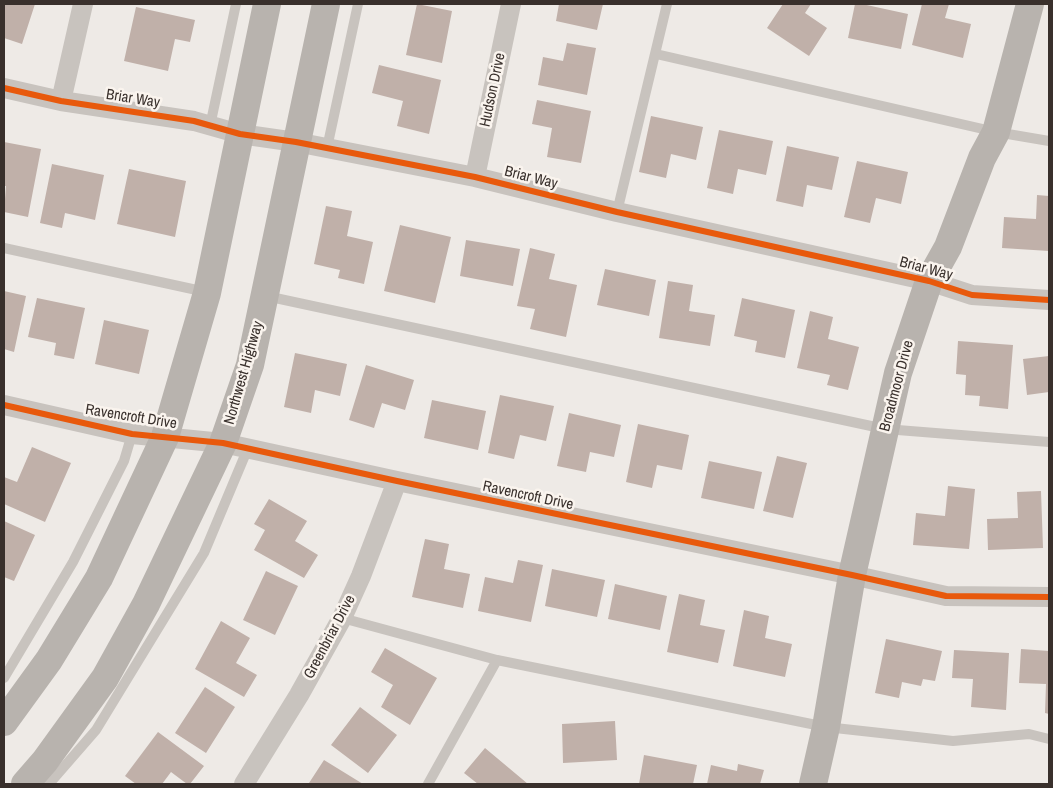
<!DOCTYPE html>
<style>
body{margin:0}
#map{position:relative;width:1053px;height:788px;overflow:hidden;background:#eeeae6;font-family:"Archivo Narrow",sans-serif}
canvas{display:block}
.frame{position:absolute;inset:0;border:5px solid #39302c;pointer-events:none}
</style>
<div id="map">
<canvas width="1053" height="788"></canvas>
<div class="frame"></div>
</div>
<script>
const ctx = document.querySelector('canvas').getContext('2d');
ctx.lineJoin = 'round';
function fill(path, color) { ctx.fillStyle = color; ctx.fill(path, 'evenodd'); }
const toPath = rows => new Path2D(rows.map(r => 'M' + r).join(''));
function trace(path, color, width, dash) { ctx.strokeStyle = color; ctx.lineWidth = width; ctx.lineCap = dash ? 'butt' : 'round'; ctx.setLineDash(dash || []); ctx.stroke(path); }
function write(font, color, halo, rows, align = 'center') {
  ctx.font = font + ' "Archivo Narrow",sans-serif'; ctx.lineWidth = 5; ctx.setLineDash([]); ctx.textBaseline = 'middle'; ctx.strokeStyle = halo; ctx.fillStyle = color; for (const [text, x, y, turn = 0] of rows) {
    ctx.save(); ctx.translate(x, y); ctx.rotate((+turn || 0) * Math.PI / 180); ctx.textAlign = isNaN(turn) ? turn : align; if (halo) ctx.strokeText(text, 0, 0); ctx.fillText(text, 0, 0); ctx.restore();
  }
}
fill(toPath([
 [4,4,35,4,22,44,4,38],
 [417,4,452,11,442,63,406,55],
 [559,4,603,4,597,30,556,21],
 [783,4,811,4,805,13,827,28,809,56,767,28],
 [855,4,862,4,908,14,901,49,848,38],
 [922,4,949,4,945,18,971,24,963,58,912,45],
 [136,7,195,20,190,42,175,39,168,71,124,61],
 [567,43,596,48,587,95,538,85,543,57,563,61],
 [379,65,441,80,429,134,397,126,403,101,372,93],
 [537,100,591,111,581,163,547,157,552,128,532,124],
 [651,116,703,127,696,160,671,154,666,178,639,172],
 [719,130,773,141,766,175,738,169,733,194,707,188],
 [4,142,41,149,28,217,4,212,6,186,4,186],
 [787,146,839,157,832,190,807,185,803,207,776,201],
 [857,161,908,172,901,204,876,198,870,223,844,217],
 [52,164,104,175,95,220,65,213,62,228,40,223],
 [129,169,186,181,175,237,117,224],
 [1037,195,1049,196,1049,251,1002,248,1004,217,1036,219],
 [326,206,352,211,347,236,373,242,364,284,338,278,340,270,314,264],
 [400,225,451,237,435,303,384,291],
 [466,240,520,249,513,286,460,276],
 [530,248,555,254,549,279,577,285,566,337,530,329,535,309,517,306],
 [605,269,656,280,649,316,597,305],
 [668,281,693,285,689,311,715,315,710,346,659,338],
 [4,291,26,296,14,352,4,349],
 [37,298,85,308,74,359,54,355,56,343,28,337],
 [742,298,795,310,785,358,755,352,757,341,734,336],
 [810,311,833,317,828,339,859,347,848,390,827,385,830,375,797,368],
 [104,320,149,330,139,374,95,364],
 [958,341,1013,345,1008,409,979,406,980,396,965,395,966,375,956,374],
 [295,353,347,364,340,396,315,390,311,413,284,407],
 [1049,356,1049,392,1027,395,1023,359],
 [366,365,414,380,405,410,382,403,374,428,349,420],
 [500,395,554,406,546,441,520,435,514,459,488,453],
 [432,400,486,411,478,450,424,438],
 [569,413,621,425,614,457,590,452,586,472,557,466],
 [638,424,689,435,682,470,657,465,652,488,626,482],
 [32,447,71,463,45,522,4,504,4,477,17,482],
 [777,456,807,463,793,518,763,511],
 [709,461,762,472,754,509,701,498],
 [948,486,975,489,969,549,913,545,916,513,945,516],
 [1041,491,1043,548,988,550,987,519,1018,518,1017,492],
 [269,499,307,521,295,541,318,555,304,578,254,550,265,530,254,524],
 [4,521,35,535,14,581,4,577],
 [425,539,449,544,444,569,470,574,463,608,412,597],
 [518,560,543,565,531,622,478,611,485,577,513,583],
 [552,569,605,580,597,617,545,606],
 [266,571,298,586,275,635,243,620],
 [615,584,667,596,660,630,608,619],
 [679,594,705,600,700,625,725,630,718,663,667,652],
 [744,610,769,616,765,638,792,644,785,677,733,666],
 [221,621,250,638,236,663,257,675,244,697,195,669],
 [886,639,942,651,935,681,923,679,921,686,902,682,899,698,875,693],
 [385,648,437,678,410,725,381,707,393,685,371,672],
 [1021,649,1049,651,1049,714,1045,713,1046,684,1019,683],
 [954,650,1009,653,1006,710,971,707,973,679,952,678],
 [205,687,235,707,206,753,175,733],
 [360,707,397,735,368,773,331,745],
 [615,721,617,760,563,763,562,724],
 [158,732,204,766,190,784,187,784,171,772,162,784,136,784,125,776],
 [485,748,528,784,478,784,464,773],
 [644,755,697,765,693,784,639,784],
 [324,760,363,784,309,783],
 [738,764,764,770,760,784,707,784,711,765,737,771]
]), '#c0b0a9');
trace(toPath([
 [656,54,996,132,1049,141],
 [210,126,236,4],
 [327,148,358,4],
 [617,212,667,4],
 [4,248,206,292],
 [266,296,885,429,1049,442],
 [342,618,497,660,826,727,953,741,1029,734,1049,739],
 [4,678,73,562,124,461,132,434],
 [49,784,96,730,204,553,248,448],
 [428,784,497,660]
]), '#c8c3be', 10);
trace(toPath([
 [4,88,61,101,194,121,240,134,296,142,475,177,617,212,929,281,972,295,1049,300],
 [61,101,83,4],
 [475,177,511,4],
 [4,405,132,434,223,443,397,481,852,575,946,596,1049,597],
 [244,784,299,695,342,618,361,576,397,481]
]), '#c8c3be', 20);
trace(toPath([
 [4,722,49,660,99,578,165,437,207,293,267,4],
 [25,784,45,761,105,678,146,604,223,443,250,365,326,4],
 [813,784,826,727,852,575,898,373,929,281,948,247,982,158,996,132,1030,4]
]), '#b8b3ae', 28);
trace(toPath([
 [4,88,61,101,194,121,240,134,296,142,475,177,617,212,929,281,972,295,1049,300],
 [4,405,132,434,223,443,397,481,852,575,946,596,1049,597]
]), '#e8590c', 6);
write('15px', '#39302c', '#faf4ee', [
 ["Hudson Drive",493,90,-78],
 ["Briar Way",133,99,9],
 ["Briar Way",531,178,14],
 ["Briar Way",926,269,15],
 ["Northwest Highway",244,373,-74],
 ["Broadmoor Drive",897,386,-75],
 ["Ravencroft Drive",131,417,9],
 ["Ravencroft Drive",528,496,12],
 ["Greenbriar Drive",330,637,-62]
]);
</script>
